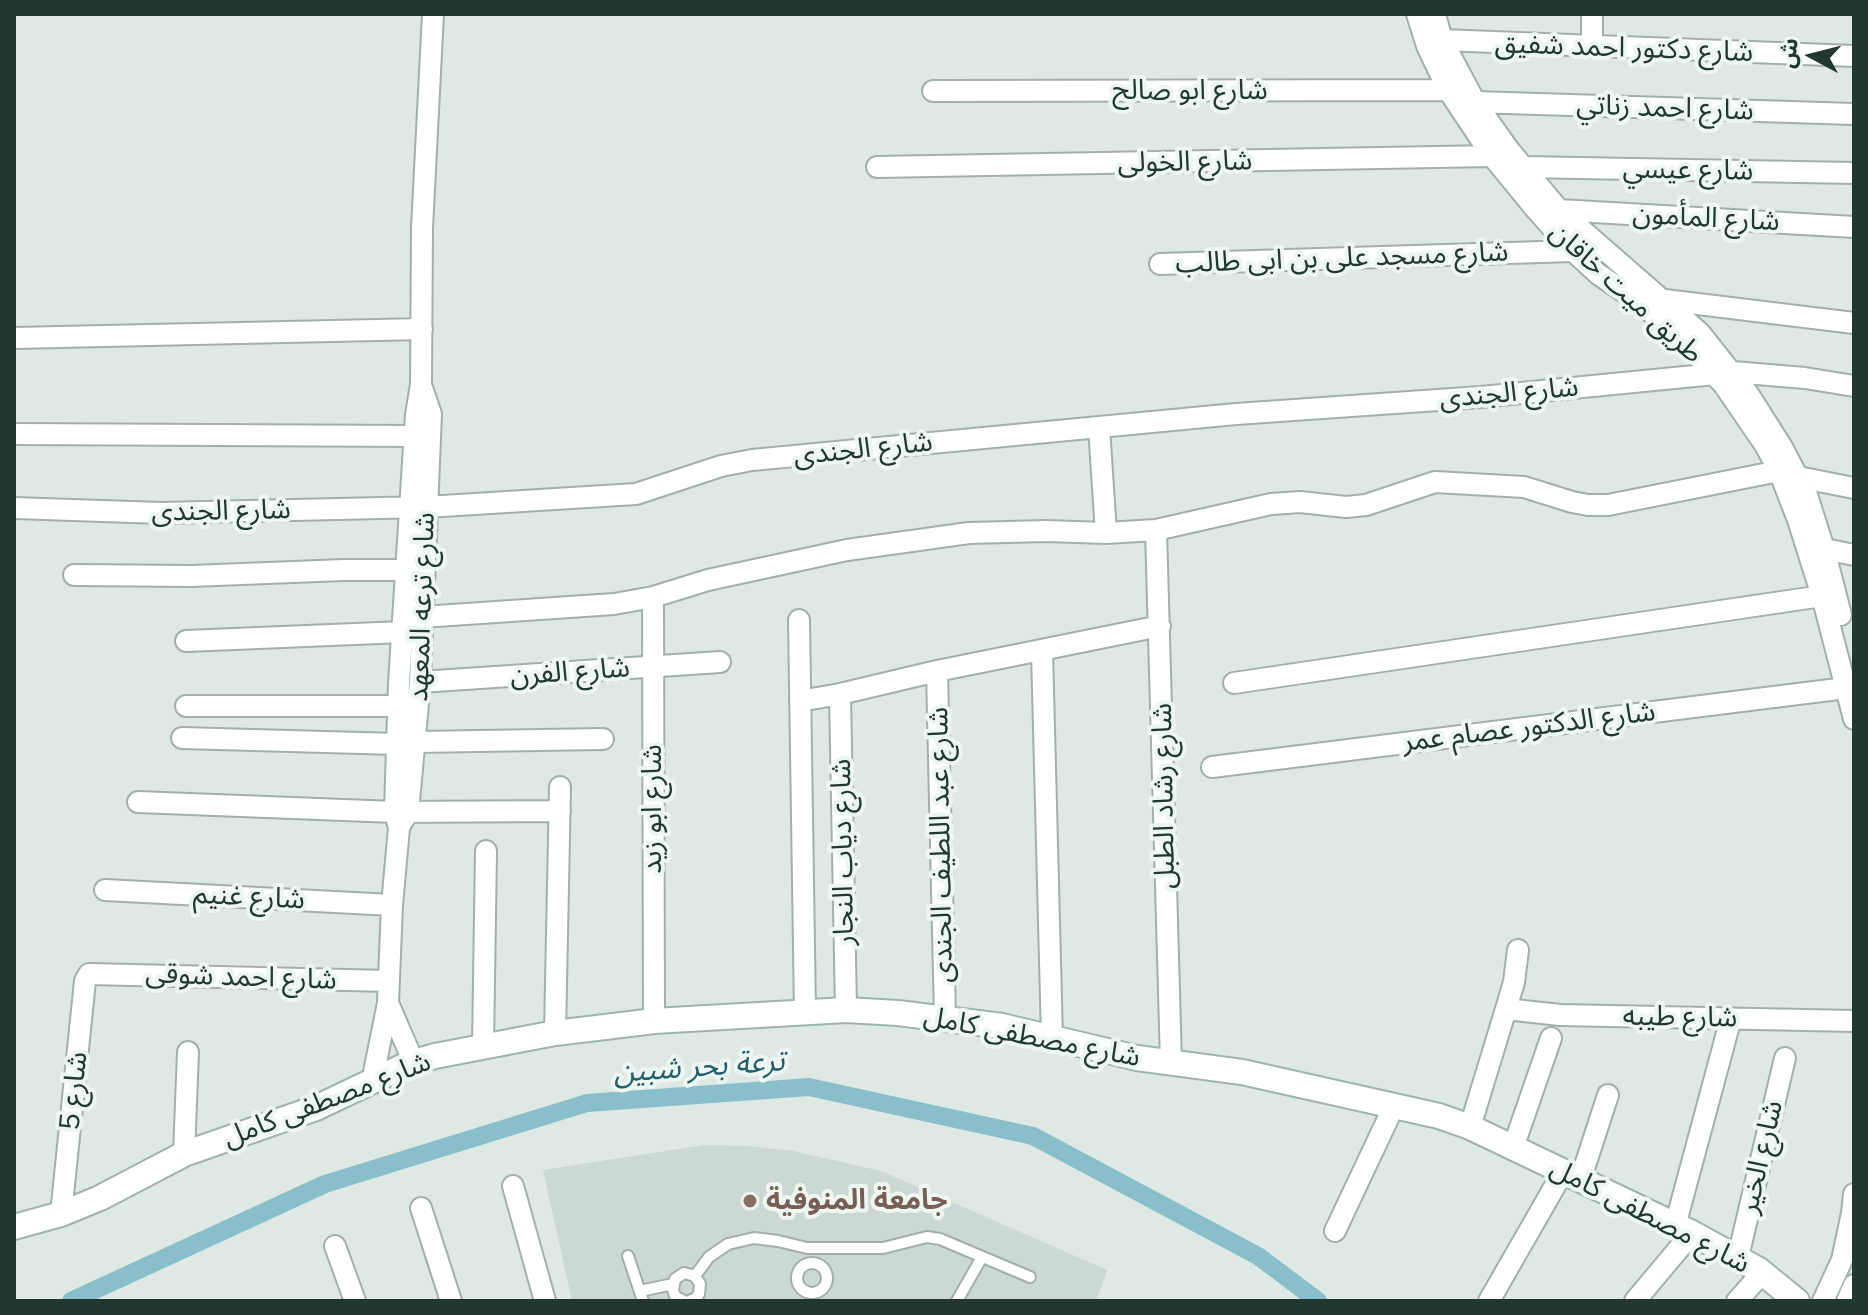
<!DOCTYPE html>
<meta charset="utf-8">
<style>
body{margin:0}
#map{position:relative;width:1868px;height:1315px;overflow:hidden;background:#dee9e4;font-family:Mulish,"Noto Sans Arabic",sans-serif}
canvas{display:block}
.frame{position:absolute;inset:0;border:16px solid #213732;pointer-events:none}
.north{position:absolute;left:1772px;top:16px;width:80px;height:80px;-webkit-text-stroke:6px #eef6f2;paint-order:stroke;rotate:277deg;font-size:22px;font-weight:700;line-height:32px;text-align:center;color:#213732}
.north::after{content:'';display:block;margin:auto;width:28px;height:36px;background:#213732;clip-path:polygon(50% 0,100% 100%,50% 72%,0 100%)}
</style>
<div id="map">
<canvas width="1868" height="1315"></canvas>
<div class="frame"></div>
<div class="north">ش</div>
</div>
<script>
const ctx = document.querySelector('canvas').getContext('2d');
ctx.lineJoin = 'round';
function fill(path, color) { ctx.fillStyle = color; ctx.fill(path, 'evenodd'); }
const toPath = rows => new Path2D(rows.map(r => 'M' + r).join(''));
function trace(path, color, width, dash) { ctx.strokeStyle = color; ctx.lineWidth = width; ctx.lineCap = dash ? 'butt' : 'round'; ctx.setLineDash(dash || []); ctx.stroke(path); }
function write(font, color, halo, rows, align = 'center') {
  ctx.font = font + ' Mulish,"Noto Sans Arabic",sans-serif'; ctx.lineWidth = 8; ctx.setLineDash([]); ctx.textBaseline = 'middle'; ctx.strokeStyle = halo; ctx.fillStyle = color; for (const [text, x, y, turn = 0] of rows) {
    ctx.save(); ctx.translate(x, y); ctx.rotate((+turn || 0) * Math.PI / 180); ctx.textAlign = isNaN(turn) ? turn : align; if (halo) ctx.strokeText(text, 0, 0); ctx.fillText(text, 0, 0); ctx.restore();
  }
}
fill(toPath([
 [704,1145,748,1146,793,1151,881,1171,1107,1270,1096,1301,572,1301,543,1170]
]), '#ccd8d3');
trace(toPath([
 [71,1301,325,1184,587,1103,809,1087,1033,1136,1258,1256,1318,1301]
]), '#89bfcb', 18);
const lane = toPath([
 [628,1256,643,1301],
 '797 1278a15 15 0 1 1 30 0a15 15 0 1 1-30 0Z',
 [695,1276,709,1257,728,1244,754,1238,778,1241,807,1248,883,1248,927,1237,940,1239,1030,1277],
 [640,1291,673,1284],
 [684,1301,675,1296,673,1290,675,1279,684,1273,695,1276,700,1284,699,1294,696,1298,689,1301],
 [957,1301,982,1257]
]);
const street = toPath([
 [1417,14,1427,46,1448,90,1492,156,1533,206,1573,251,1598,274,1633,298,1666,324,1696,354,1724,385,1765,445,1779,471,1798,520,1822,596,1854,719],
 [1435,14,1442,40,1475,102,1509,150,1538,185,1559,210,1700,333,1749,395,1782,447,1807,495,1824,549,1841,615],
 [1592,14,1592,47],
 [1442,40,1854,56],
 [933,91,1448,90],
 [1475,102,1854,114],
 [877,167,1492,156],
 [1523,167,1854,173],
 [1559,210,1854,227],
 [1160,264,1573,251],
 [1665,300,1854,323],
 [14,338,422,329],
 [1733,372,1805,378,1854,386],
 [1099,427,1106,533],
 [14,434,415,436],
 [1798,477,1854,488],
 [14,508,161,513,426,507,636,494,721,466,752,460,1236,414,1481,397,1715,374],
 [1156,530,1171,1063],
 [1815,547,1854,555],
 [74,575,191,576,344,570,407,570],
 [653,597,654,1021],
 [422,617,614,604,653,597,708,580,847,550,969,533,1046,531,1106,533,1156,530,1271,504,1300,502,1346,507,1366,505,1435,482,1524,487,1572,502,1588,505,1608,505,1779,471],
 [799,620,805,1012],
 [186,641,403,632],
 [1042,651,1052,1038],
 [937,671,945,1018],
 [420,682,720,662],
 [1234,683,1822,596],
 [840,694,846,1010],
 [800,701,840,694,937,671,1160,626],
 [186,706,399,706],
 [182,738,397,744],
 [416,742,603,739],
 [1212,767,1846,688],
 [138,802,395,812,560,811],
 [399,827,408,812,420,682,431,414,422,388],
 [105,890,392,905],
 [388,1003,414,1063],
 [1506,1009,1560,1015,1854,1021],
 [555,1033,560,787],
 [483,1046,486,851],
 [372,1082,388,1003,392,905,399,828,395,812,399,683,416,415,421,384,422,228,433,14],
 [1470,1127,1506,1009,1514,982,1518,950],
 [1513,1148,1551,1038],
 [184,1154,188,1052],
 [1580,1181,1608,1095],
 [513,1186,545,1301],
 [421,1208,451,1301],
 [61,1214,85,981,89,974,389,981],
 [1675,1226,1731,1018],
 [1335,1231,1394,1106],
 [335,1246,355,1301],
 [1738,1257,1785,1058],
 [1489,1301,1563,1172],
 [1635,1301,1692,1233],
 [1737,1301,1762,1273],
 [1823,1301,1842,1260,1852,1213,1854,1194],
 [1847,1301,1854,1285]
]);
const secondary = toPath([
 [14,1227,61,1214,100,1198,184,1154,316,1108,408,1064,435,1056,555,1033,605,1027,654,1021,846,1010,898,1013,1002,1026,1137,1058,1242,1072,1439,1116,1470,1127,1692,1233,1759,1270,1797,1301]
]);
trace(lane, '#a2b0ab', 14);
trace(street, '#a2b0ab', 24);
trace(secondary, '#9eb4ac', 28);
trace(lane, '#fff', 10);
trace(street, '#fff', 20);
trace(secondary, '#fff', 24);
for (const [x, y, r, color] of [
 [750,1201,8,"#8d6e63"]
]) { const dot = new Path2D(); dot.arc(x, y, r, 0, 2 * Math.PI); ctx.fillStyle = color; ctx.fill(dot); trace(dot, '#eef6f2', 3); }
write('28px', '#213732', '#eef6f2', [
 ["شارع دكتور احمد شفيق",1624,48,2],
 ["شارع ابو صالح",1190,91],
 ["شارع احمد زناتي",1665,108,2],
 ["شارع الخولى",1185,162,-1],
 ["شارع عيسي",1688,170,1],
 ["شارع المأمون",1706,218,3],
 ["شارع مسجد على بن ابى طالب",1342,258,-2],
 ["طريق ميت خاقان",1626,293,42],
 ["شارع الجندى",1509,393,-5],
 ["شارع الجندى",863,449,-6],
 ["شارع الجندى",221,511,-1],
 ["شارع ترعه المعهد",422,607,-88],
 ["شارع الفرن",570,672,-4],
 ["شارع الدكتور عصام عمر",1529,727,-7],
 ["شارع رشاد الطبل",1164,796,-91],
 ["شارع ابو زيد",653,809,-90],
 ["شارع عبد اللطيف الجندى",941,845,-91],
 ["شارع دياب النجار",843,852,-91],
 ["شارع غنيم",249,897,3],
 ["شارع احمد شوقى",241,977,2],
 ["شارع طيبه",1680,1017,1],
 ["شارع مصطفى كامل",1032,1037,11],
 ["شارع 5",74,1091,-84],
 ["شارع مصطفى كامل",327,1100,-21],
 ["شارع الخير",1761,1157,-77],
 ["شارع مصطفى كامل",1650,1216,27]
]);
write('bold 28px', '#785e54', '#eef6f2', [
 ["جامعة المنوفية",766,1201]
], 'left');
write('italic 30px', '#1f5f6e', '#eef6f2', [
 ["ترعة بحر شبين",699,1067,-4]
]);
</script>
